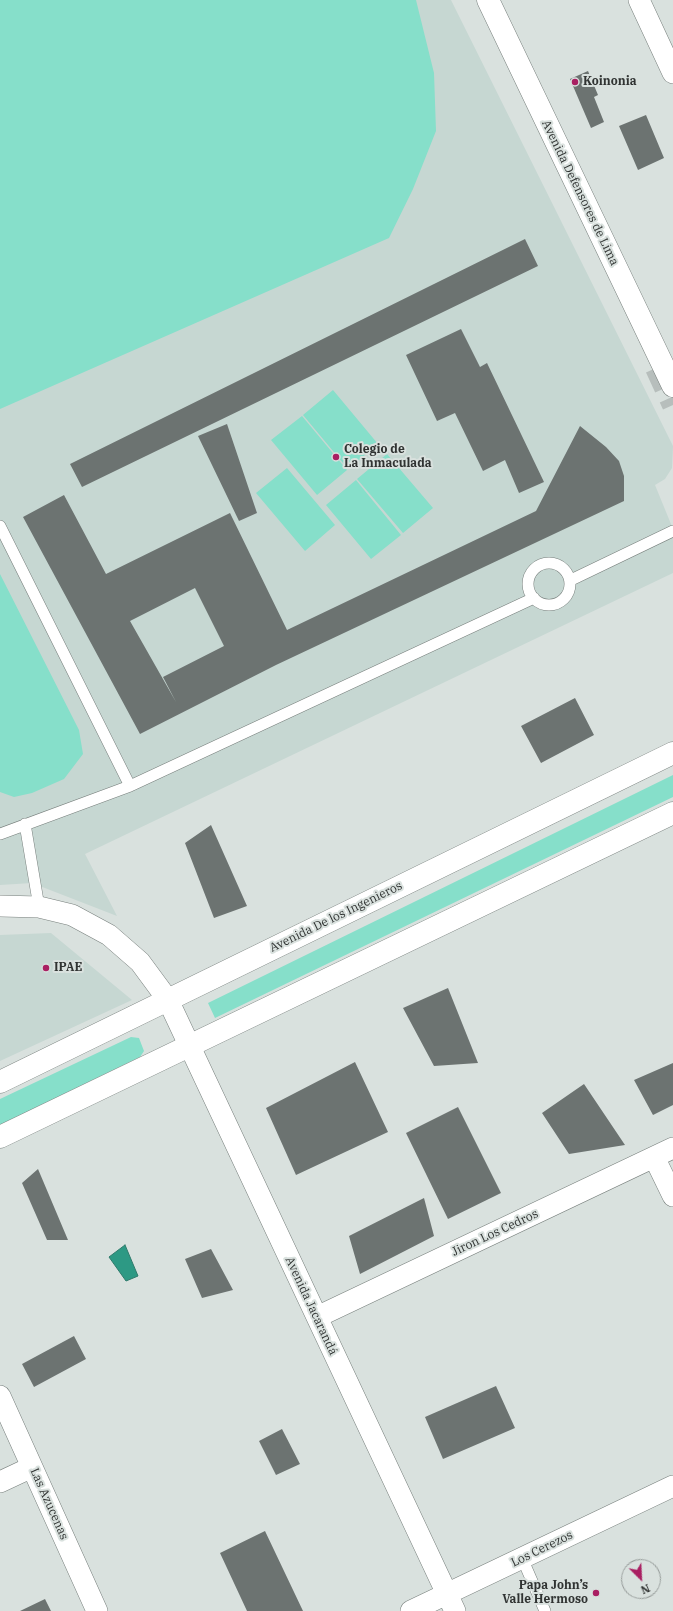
<!DOCTYPE html>
<meta charset="utf-8">
<style>
body{margin:0}
#map{position:relative;width:673px;height:1611px;overflow:hidden;background:#d9e1de;font-family:"IBM Plex Serif",serif}
canvas{display:block}
.north{position:absolute;left:621px;top:1559px;width:40px;height:40px;box-sizing:border-box;background:#d9e1de;border:1px solid #959b99;border-radius:50%;rotate:156deg;font-size:11px;font-weight:700;line-height:16px;text-align:center;color:#303332}
.north::after{content:'';display:block;margin:auto;width:14px;height:18px;background:#a91f62;clip-path:polygon(50% 0,100% 100%,50% 72%,0 100%)}
</style>
<div id="map">
<canvas width="673" height="1611"></canvas>
<div class="north">N</div>
</div>
<script>
const ctx = document.querySelector('canvas').getContext('2d');
ctx.lineJoin = 'round';
function fill(path, color) { ctx.fillStyle = color; ctx.fill(path, 'evenodd'); }
const toPath = rows => new Path2D(rows.map(r => 'M' + r).join(''));
function trace(path, color, width, dash) { ctx.strokeStyle = color; ctx.lineWidth = width; ctx.lineCap = dash ? 'butt' : 'round'; ctx.setLineDash(dash || []); ctx.stroke(path); }
function write(font, color, halo, rows, align = 'center') {
  ctx.font = font + ' "IBM Plex Serif",serif'; ctx.lineWidth = 4; ctx.setLineDash([]); ctx.textBaseline = 'middle'; ctx.strokeStyle = halo; ctx.fillStyle = color; for (const [text, x, y, turn = 0] of rows) {
    ctx.save(); ctx.translate(x, y); ctx.rotate((+turn || 0) * Math.PI / 180); ctx.textAlign = isNaN(turn) ? turn : align; if (halo) ctx.strokeText(text, 0, 0); ctx.fillText(text, 0, 0); ctx.restore();
  }
}
fill(toPath([
 [0,0,451,0,673,446,672,468,665,479,655,485,673,529,673,573,85,854,117,916,32,883,0,885],
 [51,933,132,1000,0,1061,0,935]
]), '#c6d7d2');
fill(toPath([
 [0,0,416,0,434,73,436,131,413,189,389,238,0,409],
 [333,390,378,444,348,469,303,415],
 [302,416,347,470,317,495,271,440],
 [387,454,433,508,403,533,357,479],
 [287,468,335,525,305,551,256,493],
 [356,480,401,535,371,559,326,505],
 [0,574,79,730,83,754,64,779,32,793,14,797,0,792],
 [673,775,673,797,215,1018,208,1003],
 [131,1037,139,1038,144,1051,140,1057,0,1125,0,1099]
]), '#86dfca');
const water = toPath([
 [125,1245,138,1276,126,1281,109,1257,125,1245]
]);
fill(water, '#2d9984');
trace(water, '#2e7a6b', 1);
fill(toPath([
 [588,71,598,95,594,97,604,122,591,128,570,79],
 [646,115,664,158,638,170,619,126],
 [525,239,538,266,82,487,70,464],
 [461,329,480,367,487,363,544,482,519,493,505,460,483,471,455,413,437,421,406,355],
 [227,424,257,513,239,521,198,436],
 [580,426,606,447,619,461,624,476,624,501,276,665,140,734,23,517,64,495,106,574,230,513,287,630,536,511],
 [195,588,224,646,163,677,176,702,130,621],
 [575,698,594,735,541,763,521,726],
 [211,825,247,906,214,918,185,843],
 [448,988,478,1063,434,1066,403,1008],
 [355,1062,388,1132,296,1175,266,1108],
 [673,1063,673,1105,653,1115,634,1080],
 [584,1084,625,1145,569,1154,542,1113],
 [458,1107,501,1193,448,1219,406,1133],
 [38,1169,68,1240,47,1240,22,1183],
 [424,1198,434,1236,360,1274,349,1236],
 [211,1249,233,1290,202,1298,185,1259],
 [74,1336,86,1359,34,1387,22,1364],
 [496,1386,515,1428,443,1459,425,1417],
 [282,1429,300,1464,276,1475,259,1441],
 [265,1531,303,1611,247,1611,220,1553],
 [45,1599,51,1611,20,1611]
]), '#6c7371');
trace(toPath([
 [656,368,673,405]
]), '#b7bebc', 22, [22, 11]);
const service = toPath([
 [0,526,130,786],
 '528 584a21 21 0 1 1 42 0a21 21 0 1 1-42 0Z',
 [571,580,673,531],
 [25,824,39,907],
 [0,834,130,786,534,598],
 [522,1558,545,1611]
]);
const minor = toPath([
 [639,0,673,73],
 [0,906,39,907,72,915,109,935,140,962,168,1000,455,1611],
 [654,1157,673,1196],
 [317,1317,673,1148],
 [0,1396,97,1611],
 [0,1482,32,1467],
 [411,1611,673,1486]
]);
const tertiary = toPath([
 [0,1082,673,753],
 [0,1137,673,813]
]);
const primary = toPath([
 [488,0,673,386]
]);
trace(service, '#777f7c', 12);
trace(minor, '#777f7c', 22);
trace(tertiary, '#777f7c', 23);
trace(primary, '#777f7c', 23);
trace(service, '#fff', 11);
trace(minor, '#fff', 21);
trace(tertiary, '#fff', 22);
trace(primary, '#fff', 22);
for (const [x, y, r, color] of [
 [575,82,4,"#a91f62"],
 [336,457,4,"#a91f62"],
 [46,968,4,"#a91f62"],
 [596,1593,4,"#a91f62"]
]) { const dot = new Path2D(); dot.arc(x, y, r, 0, 2 * Math.PI); ctx.fillStyle = color; ctx.fill(dot); trace(dot, '#d9e1de', 1.5); }
write('bold 12px', '#303332', '#d9e1de', [
 ["Koinonia",583,82],
 ["Colegio de",344,450],
 ["La Inmaculada",344,464],
 ["IPAE",54,968],
 ["Papa John’s",588,1586,"right"],
 ["Valle Hermoso",588,1600,"right"]
], 'left');
write('12px', '#303332', '#d9e1de', [
 ["Avenida Defensores de Lima",580,193,64],
 ["Avenida De los Ingenieros",336,917,-26],
 ["Jiron Los Cedros",495,1233,-25],
 ["Avenida Jacarandá",311,1306,65],
 ["Las Azucenas",49,1504,66],
 ["Los Cerezos",542,1549,-26]
]);
</script>
